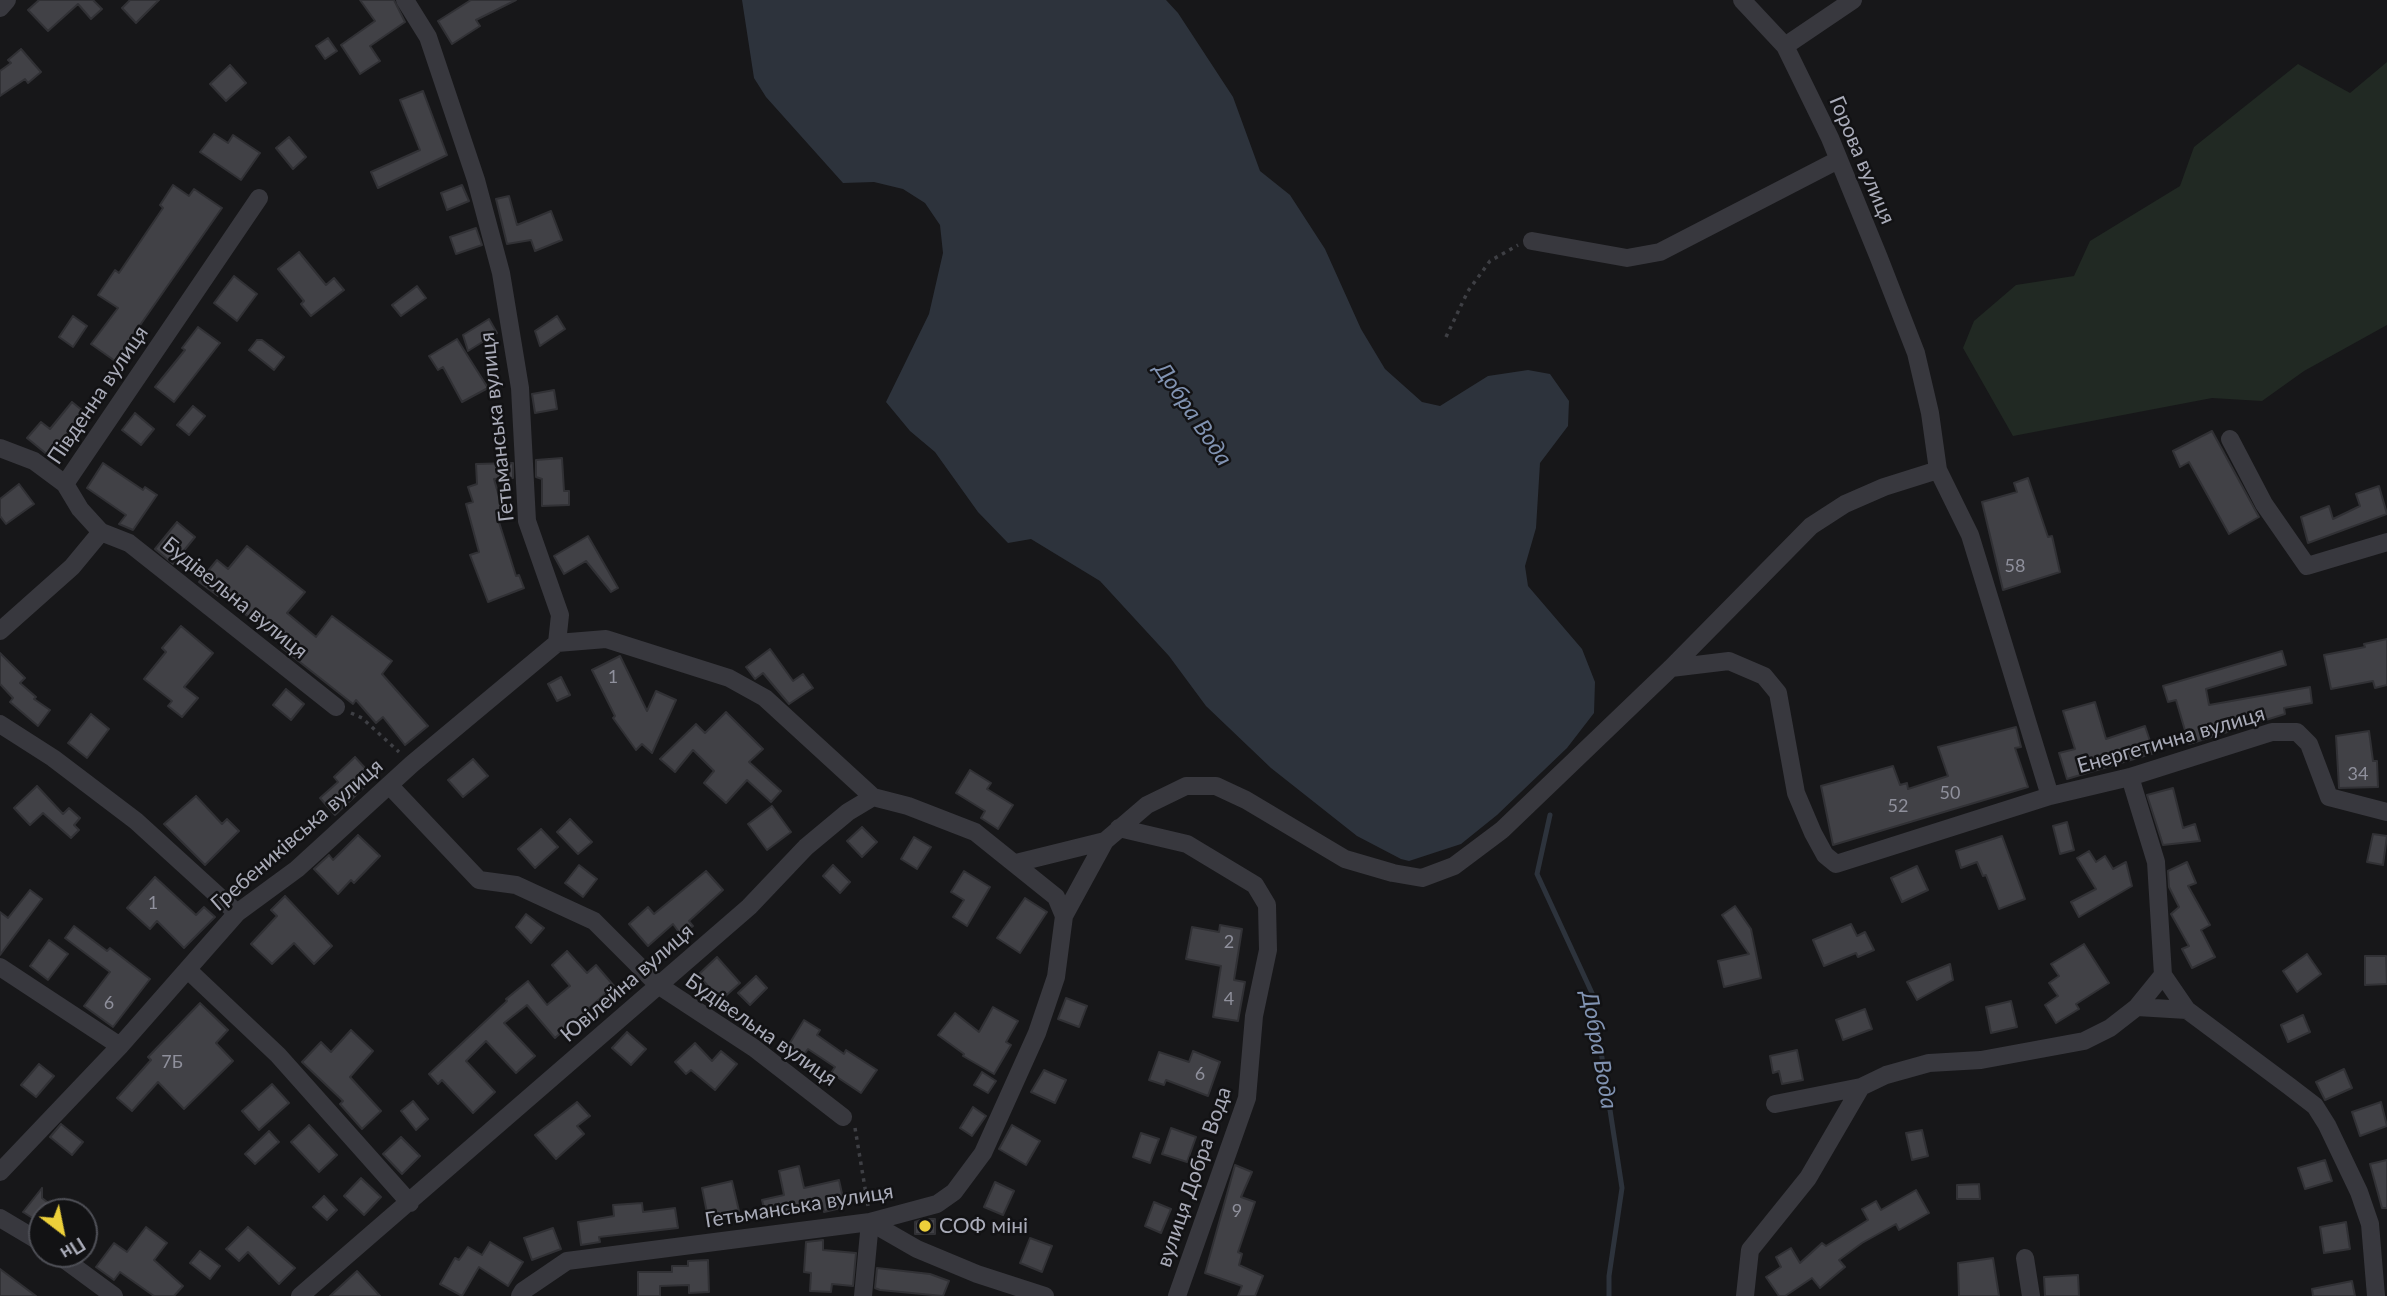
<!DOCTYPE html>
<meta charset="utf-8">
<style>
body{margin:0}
#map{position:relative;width:2387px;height:1296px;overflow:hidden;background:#171719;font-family:Lato,sans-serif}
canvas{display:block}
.north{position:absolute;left:28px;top:1198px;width:70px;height:70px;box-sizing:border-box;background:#121214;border:2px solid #4e4f56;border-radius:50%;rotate:148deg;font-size:19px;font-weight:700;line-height:28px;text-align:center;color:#a9abb8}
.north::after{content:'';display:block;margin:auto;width:24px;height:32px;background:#edd03a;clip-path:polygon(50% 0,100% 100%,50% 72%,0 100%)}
</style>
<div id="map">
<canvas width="2387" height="1296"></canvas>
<div class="north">Пн</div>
</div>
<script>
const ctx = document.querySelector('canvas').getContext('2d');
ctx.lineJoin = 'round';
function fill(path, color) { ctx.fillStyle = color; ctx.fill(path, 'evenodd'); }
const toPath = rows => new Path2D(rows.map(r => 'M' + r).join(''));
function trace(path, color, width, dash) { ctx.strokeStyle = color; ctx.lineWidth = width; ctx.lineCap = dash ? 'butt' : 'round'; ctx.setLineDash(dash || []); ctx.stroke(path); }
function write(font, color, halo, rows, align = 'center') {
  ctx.font = font + ' Lato,sans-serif'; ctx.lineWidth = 5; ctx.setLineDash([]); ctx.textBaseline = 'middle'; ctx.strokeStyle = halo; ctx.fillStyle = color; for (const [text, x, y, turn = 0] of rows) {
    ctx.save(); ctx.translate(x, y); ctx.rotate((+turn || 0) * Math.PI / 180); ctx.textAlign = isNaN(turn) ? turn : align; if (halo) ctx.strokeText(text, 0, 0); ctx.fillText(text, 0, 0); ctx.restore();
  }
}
fill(toPath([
 [2387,62,2387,325,2304,371,2262,401,2212,398,2013,436,1963,348,1974,321,2016,285,2074,276,2090,241,2180,186,2194,147,2298,64,2350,93]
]), '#212923');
fill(toPath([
 [742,0,1166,0,1178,13,1233,97,1260,171,1290,195,1325,249,1361,329,1385,369,1422,402,1440,406,1488,376,1528,370,1550,374,1569,401,1568,426,1540,463,1536,528,1525,566,1528,586,1582,649,1595,682,1594,713,1567,748,1497,815,1461,844,1409,861,1401,859,1357,836,1271,768,1206,706,1169,656,1100,581,1031,539,1008,543,978,512,935,452,910,431,886,402,929,314,943,253,940,225,925,203,903,189,874,182,843,183,766,97,754,78]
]), '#2d333c');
trace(toPath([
 [1550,815,1537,874,1592,993,1622,1188,1609,1276,1609,1296]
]), '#2d333c', 5);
const building = toPath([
 [39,0,93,0,102,9,91,19,78,4,48,31,28,10,39,0],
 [130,0,159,0,136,23,122,8,130,0],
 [360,0,394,0,405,22,370,46,380,61,360,74,341,45,375,21,360,0],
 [471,0,516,0,476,20,480,26,452,44,438,21,471,0],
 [328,38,337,51,325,59,316,46,328,38],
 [21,49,41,72,28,83,25,79,0,96,0,71,11,63,8,60,21,49],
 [230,65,246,83,226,101,210,84,230,65],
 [423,91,447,155,378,188,371,172,420,150,400,100,423,91],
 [214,134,228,143,233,135,260,153,241,180,200,152,214,134],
 [289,137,306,157,293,169,276,148,289,137],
 [173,185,189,196,194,189,222,208,115,361,91,344,118,308,98,295,115,270,119,273,163,208,160,205,173,185],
 [462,185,469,201,447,210,441,193,462,185],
 [509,196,517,225,551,211,562,240,535,251,531,240,507,244,496,199,509,196],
 [476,228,482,245,456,254,450,237,476,228],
 [299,252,326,285,334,278,344,290,311,316,301,304,304,301,278,269,299,252],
 [234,276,257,294,237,321,214,303,234,276],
 [417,286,426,298,401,316,392,305,417,286],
 [73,316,87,326,73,347,59,337,73,316],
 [557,316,565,329,540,346,535,331,557,316],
 [489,319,497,333,468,351,463,335,489,319],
 [198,327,220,343,174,402,155,387,185,350,182,348,198,327],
 [457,339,488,388,462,402,443,367,438,370,429,356,457,339],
 [257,340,262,340,284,357,274,370,249,350,257,340],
 [554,390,557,409,535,413,532,394,554,390],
 [72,402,89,416,77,430,73,426,49,456,27,438,41,422,50,429,72,402],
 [193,406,205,416,189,435,177,425,193,406],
 [135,413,154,429,141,445,122,430,135,413],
 [2212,431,2259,517,2229,534,2189,462,2180,467,2173,451,2212,431],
 [562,458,564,491,569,491,569,505,542,506,542,479,536,477,536,460,562,458],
 [103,463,143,490,145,487,157,495,133,530,119,524,126,515,87,488,103,463],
 [513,463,513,478,494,479,505,517,498,519,516,576,519,575,524,588,488,602,470,555,479,552,466,504,473,502,468,487,477,484,476,464,513,463],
 [2028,478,2048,537,2052,536,2060,572,2003,590,1982,502,2017,492,2014,483,2028,478],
 [19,484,34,504,6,524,0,516,0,499,19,484],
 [2379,486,2387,514,2308,543,2301,517,2329,506,2333,519,2360,506,2356,494,2379,486],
 [177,522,195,537,173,564,155,549,177,522],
 [588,536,618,588,611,592,586,561,564,574,554,556,588,536],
 [247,546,305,592,287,613,316,637,332,616,392,661,382,674,428,726,405,745,383,717,376,723,356,700,353,704,282,648,284,645,220,594,218,596,199,582,217,560,228,569,247,546],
 [181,626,213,653,184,687,198,698,182,717,168,706,172,701,144,679,166,652,162,648,181,626],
 [2387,639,2387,685,2375,688,2373,681,2331,689,2324,655,2365,647,2364,644,2387,639],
 [770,649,793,681,803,674,813,688,789,704,763,673,755,679,746,667,770,649],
 [2282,651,2286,665,2206,689,2209,705,2310,687,2312,703,2284,708,2285,714,2189,744,2176,700,2168,702,2163,686,2282,651],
 [0,653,25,678,20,683,36,697,34,699,50,710,38,726,10,702,13,698,0,684,0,653],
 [620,656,647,711,656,691,676,700,652,753,642,744,636,750,613,718,615,716,592,670,620,656],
 [561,677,570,695,557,701,548,684,561,677],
 [286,689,304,704,291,720,273,705,286,689],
 [2095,702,2106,739,2145,726,2154,753,2067,779,2059,753,2075,749,2063,711,2095,702],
 [726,712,763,749,749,762,781,791,771,802,747,780,726,803,704,783,714,771,693,750,675,772,660,759,696,724,705,733,726,712],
 [91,714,109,729,87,758,68,743,91,714],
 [2016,727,2021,747,2015,748,2028,787,1833,845,1821,786,1893,766,1900,785,1907,783,1908,789,1948,776,1938,747,2016,727],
 [2369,731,2373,761,2377,761,2378,787,2339,788,2336,736,2369,731],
 [355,757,374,778,335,815,320,798,338,782,334,777,355,757],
 [473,759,488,776,463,797,448,780,473,759],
 [970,770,991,783,987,789,1013,805,998,829,981,818,985,811,956,793,970,770],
 [37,786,63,814,69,808,80,818,74,825,79,830,71,838,43,813,30,825,14,808,37,786],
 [2173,788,2183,828,2195,824,2200,841,2163,845,2147,795,2173,788],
 [196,796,222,824,227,819,239,831,205,865,164,824,196,796],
 [772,806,791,832,767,850,748,824,772,806],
 [570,819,592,842,578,854,557,832,570,819],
 [2067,822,2074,850,2060,854,2053,826,2067,822],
 [862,827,877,842,862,857,847,841,862,827],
 [541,829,558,847,535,868,518,849,541,829],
 [2373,834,2387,836,2383,865,2367,862,2373,834],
 [358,835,380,856,354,883,351,880,338,894,314,869,329,855,333,860,358,835],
 [2002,836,2025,899,1999,909,1986,875,1983,876,1977,862,1961,868,1956,851,2002,836],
 [914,837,931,847,917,869,901,859,914,837],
 [2089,851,2096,862,2105,856,2113,869,2126,862,2132,886,2079,917,2071,902,2096,889,2077,858,2089,851],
 [2187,862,2196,883,2188,886,2210,925,2201,930,2215,957,2192,968,2182,949,2189,946,2171,914,2179,907,2169,887,2168,871,2187,862],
 [579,865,597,879,583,897,565,883,579,865],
 [833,865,850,882,840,893,823,876,833,865],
 [1917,866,1928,890,1902,902,1891,878,1917,866],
 [706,871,723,890,689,921,693,926,681,935,673,924,648,946,629,924,648,907,654,914,706,871],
 [964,871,990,887,967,926,953,917,964,900,951,892,964,871],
 [155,877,196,915,204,907,215,917,184,948,157,921,150,929,127,908,155,877],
 [30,890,42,899,0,955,0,912,8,918,30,890],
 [285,896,332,946,314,964,294,943,272,964,251,944,277,916,271,910,285,896],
 [1025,898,1047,912,1020,953,997,938,1025,898],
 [1735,906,1751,929,1761,978,1724,987,1718,961,1749,954,1722,915,1735,906],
 [526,914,544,928,531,943,516,927,526,914],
 [1851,924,1857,936,1865,932,1874,950,1858,957,1856,953,1824,966,1813,940,1851,924],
 [1220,925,1242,929,1234,980,1245,982,1238,1021,1213,1017,1221,966,1186,959,1192,927,1219,932,1220,925],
 [74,926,107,951,110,948,150,979,113,1027,84,1006,110,972,65,938,74,926],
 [49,940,68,954,48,980,30,966,49,940],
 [2084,944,2109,983,2076,1004,2079,1009,2056,1023,2045,1005,2058,996,2049,983,2059,976,2051,964,2084,944],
 [567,951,587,973,596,965,614,986,555,1038,527,1005,504,1023,535,1056,516,1073,486,1041,466,1061,495,1092,473,1113,442,1080,438,1084,429,1074,507,1001,506,999,528,981,547,1005,570,986,552,965,567,951],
 [2307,954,2321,974,2297,992,2283,971,2307,954],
 [2365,956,2386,956,2387,984,2365,985,2365,956],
 [717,957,740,983,721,1000,698,975,717,957],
 [1950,964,1953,980,1917,1000,1907,982,1950,964],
 [756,976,767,988,750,1005,738,993,756,976],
 [1066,998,1087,1006,1079,1027,1058,1019,1066,998],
 [2011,1001,2017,1027,1991,1033,1986,1007,2011,1001],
 [200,1003,228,1030,216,1043,233,1061,184,1109,158,1082,132,1111,117,1098,151,1060,148,1057,200,1003],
 [993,1007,1018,1021,1006,1042,1011,1045,994,1074,963,1056,964,1054,938,1035,955,1013,979,1032,993,1007],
 [1865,1009,1872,1029,1843,1040,1836,1020,1865,1009],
 [2303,1015,2310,1032,2288,1042,2281,1025,2303,1015],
 [804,1020,820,1030,817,1035,844,1054,846,1050,877,1070,861,1093,831,1073,835,1067,808,1049,803,1056,788,1046,804,1020],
 [351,1030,373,1051,350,1077,381,1111,362,1129,340,1104,343,1101,302,1062,321,1042,331,1052,351,1030],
 [627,1032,646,1049,631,1065,612,1048,627,1032],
 [695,1043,712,1061,721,1051,737,1064,715,1090,691,1070,686,1074,675,1062,695,1043],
 [1797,1050,1803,1080,1782,1084,1779,1071,1773,1073,1770,1056,1797,1050],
 [1193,1051,1220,1062,1208,1096,1166,1080,1164,1085,1149,1080,1159,1052,1189,1062,1193,1051],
 [39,1064,54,1076,36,1097,21,1085,39,1064],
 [2344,1069,2352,1088,2325,1100,2316,1082,2344,1069],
 [1044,1070,1066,1080,1055,1103,1031,1092,1044,1070],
 [982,1072,996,1081,988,1093,974,1085,982,1072],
 [272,1084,289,1103,259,1130,242,1111,272,1084],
 [413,1101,428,1119,416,1130,401,1111,413,1101],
 [577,1102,590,1116,577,1126,584,1134,556,1159,535,1135,577,1102],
 [2381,1102,2387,1126,2360,1136,2352,1112,2381,1102],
 [973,1107,986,1116,972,1136,960,1128,973,1107],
 [61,1124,83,1142,72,1155,50,1137,61,1124],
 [309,1125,337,1155,319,1172,291,1142,309,1125],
 [1012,1125,1040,1141,1026,1165,999,1149,1012,1125],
 [1171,1128,1196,1137,1187,1162,1162,1154,1171,1128],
 [1922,1130,1928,1156,1912,1160,1906,1133,1922,1130],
 [269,1131,279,1142,255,1164,245,1154,269,1131],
 [1141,1133,1159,1139,1150,1163,1133,1157,1141,1133],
 [401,1137,420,1156,402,1174,383,1154,401,1137],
 [2325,1160,2332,1181,2305,1189,2298,1168,2325,1160],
 [2387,1160,2387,1208,2382,1208,2370,1164,2387,1160],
 [1235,1165,1252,1172,1241,1197,1255,1202,1238,1252,1242,1254,1239,1265,1263,1276,1255,1296,1238,1296,1242,1286,1205,1273,1235,1165],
 [799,1166,804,1188,839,1180,845,1207,824,1212,822,1203,766,1217,762,1200,784,1195,779,1171,799,1166],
 [361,1178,381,1197,364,1215,344,1196,361,1178],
 [732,1181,739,1211,708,1218,702,1188,732,1181],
 [995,1182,1014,1191,1003,1215,984,1207,995,1182],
 [1979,1184,1980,1199,1957,1199,1957,1185,1979,1184],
 [42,1188,42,1198,60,1212,42,1212,42,1224,23,1212,42,1188],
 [1916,1190,1929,1213,1899,1230,1896,1224,1862,1243,1839,1260,1845,1267,1820,1288,1812,1278,1785,1296,1779,1296,1766,1277,1781,1267,1776,1257,1791,1248,1800,1263,1822,1243,1826,1246,1868,1220,1862,1209,1876,1201,1881,1210,1916,1190],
 [324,1196,337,1210,327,1220,313,1207,324,1196],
 [1154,1202,1171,1209,1161,1233,1145,1226,1154,1202],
 [642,1203,643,1212,675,1208,678,1228,599,1237,600,1242,581,1245,578,1222,614,1216,613,1205,642,1203],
 [924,1219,935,1219,935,1234,915,1234,915,1222,924,1219],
 [2346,1222,2350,1249,2324,1253,2320,1227,2346,1222],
 [146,1227,167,1243,154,1260,183,1286,174,1296,154,1296,120,1272,114,1280,96,1267,114,1243,127,1252,146,1227],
 [248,1227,295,1268,279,1284,248,1252,239,1261,226,1249,248,1227],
 [553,1228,561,1249,532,1260,524,1238,553,1228],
 [1030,1238,1052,1246,1042,1272,1020,1263,1030,1238],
 [823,1240,823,1250,856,1253,853,1286,832,1284,831,1292,810,1291,811,1273,804,1272,806,1242,823,1240],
 [490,1242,523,1262,508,1286,479,1267,462,1296,440,1284,455,1258,459,1260,468,1247,482,1255,490,1242],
 [200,1251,220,1266,210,1279,190,1263,200,1251],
 [1993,1258,1999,1296,1959,1296,1958,1263,1993,1258],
 [708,1260,709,1292,689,1293,689,1285,660,1286,660,1296,638,1296,638,1272,672,1272,672,1266,688,1266,688,1261,708,1260],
 [877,1268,930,1274,949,1281,943,1296,880,1290,875,1288,877,1268],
 [0,1269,36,1296,0,1296,0,1269],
 [357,1271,380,1296,330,1296,357,1271],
 [2078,1275,2079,1296,2045,1296,2044,1277,2078,1275],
 [2352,1281,2355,1296,2313,1296,2312,1289,2352,1281]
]);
fill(building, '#414146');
trace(building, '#313135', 2);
trace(toPath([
 [1446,337,1468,291,1490,261,1518,245],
 [351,713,362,718,399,752],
 [855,1128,868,1206]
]), '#3e3f44', 3.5, [3.5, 5]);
trace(toPath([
 [405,0,428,37,476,180,501,273,520,388,527,521,560,615,557,643,606,639,729,678,765,698,873,797,908,806,975,832,1056,897,1064,916,1056,977,1037,1033,983,1153,954,1192,937,1204,870,1222,567,1261,523,1291,520,1296],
 [1742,0,1785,46,1830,138,1879,258,1916,353,1930,413,1938,470,1970,535,2050,796],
 [0,8,7,0],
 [1785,46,1853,0],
 [1532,241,1627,258,1660,252,1838,160],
 [2230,439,2264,504,2307,566,2387,542],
 [0,448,34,461,65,484],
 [101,532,129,543,336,707],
 [0,631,72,567,101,532,80,509,65,484,259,198],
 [1671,668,1729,661,1764,676,1778,693,1796,793,1813,833,1825,855,1836,864,2050,796,2130,777,2272,732,2297,732,2309,744,2329,797,2387,812],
 [0,724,53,758,136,821,237,913],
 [2130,777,2156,862,2163,975,2187,1010,2289,1086,2315,1106,2327,1125,2359,1192,2370,1224,2376,1296],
 [390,786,479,880,516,885,594,921,658,985,754,1048,843,1117],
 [1119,828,1187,844,1255,885,1267,905,1268,950,1254,1016,1247,1098,1177,1296],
 [1016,863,1105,841,1147,805,1186,786,1216,786,1246,800,1345,859,1393,873,1422,878,1454,866,1502,830,1671,668,1811,526,1845,504,1884,487,1938,470],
 [1064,916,1105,841],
 [0,967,120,1046],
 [188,970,278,1055,410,1203],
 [2137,1007,2187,1010],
 [1775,1104,1861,1087,1886,1075,1929,1063,1981,1060,2084,1041,2110,1028,2137,1007,2163,975],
 [0,1172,120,1046,237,913,297,869,412,764,557,643],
 [0,1218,42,1243],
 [57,1254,114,1296],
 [2025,1258,2031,1296],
 [300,1296,749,907,806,847,848,812,873,797],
 [863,1296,870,1222,917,1249,977,1274,1045,1296],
 [1745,1296,1750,1250,1808,1178,1861,1087]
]), '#38383e', 18);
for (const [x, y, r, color] of [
 [925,1226,7,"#edd03a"]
]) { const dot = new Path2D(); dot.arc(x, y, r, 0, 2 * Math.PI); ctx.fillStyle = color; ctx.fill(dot); trace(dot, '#121214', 2.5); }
write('18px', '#8f909c', null, [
 ["58",2015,566],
 ["1",613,677],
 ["34",2358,774],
 ["50",1950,793],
 ["52",1898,806],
 ["1",153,903],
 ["2",1229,942],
 ["4",1229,999],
 ["6",109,1003],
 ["7Б",172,1062],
 ["6",1200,1074],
 ["9",1237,1211]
]);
write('21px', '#a9abb8', '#121214', [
 ["Горова вулиця",1862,160,67],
 ["Південна вулиця",98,395,-56],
 ["Гетьманська вулиця",497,427,-96],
 ["Будівельна вулиця",235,598,39],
 ["Енергетична вулиця",2171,740,-16],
 ["Гребениківська вулиця",297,835,-41],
 ["Ювілейна вулиця",627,983,-41],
 ["Будівельна вулиця",761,1030,35],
 ["вулиця Добра Вода",1194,1177,-71],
 ["Гетьманська вулиця",799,1206,-9]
]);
write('21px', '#a9abb8', '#121214', [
 ["СОФ міні",939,1226]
], 'left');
write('italic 23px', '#8193b2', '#121214', [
 ["Добра Вода",1193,414,56],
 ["Добра Вода",1599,1050,80]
]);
</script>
